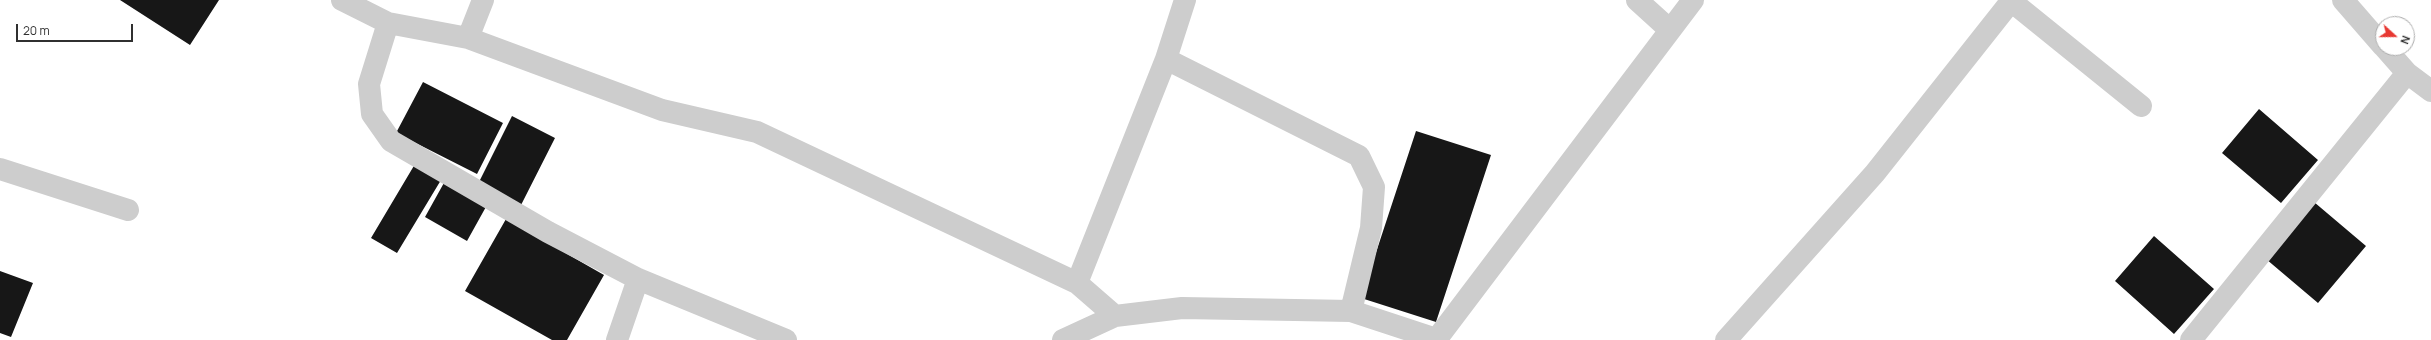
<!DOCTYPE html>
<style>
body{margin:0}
#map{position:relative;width:2431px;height:340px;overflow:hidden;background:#fff;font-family:Manrope,sans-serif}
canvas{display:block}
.north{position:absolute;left:2375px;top:16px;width:40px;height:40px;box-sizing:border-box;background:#fff;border:1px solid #acacac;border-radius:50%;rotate:111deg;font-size:11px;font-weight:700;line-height:16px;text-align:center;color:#303030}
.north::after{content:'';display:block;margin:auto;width:14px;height:18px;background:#e73832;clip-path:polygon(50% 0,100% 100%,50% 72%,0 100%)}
.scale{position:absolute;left:16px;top:24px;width:117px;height:18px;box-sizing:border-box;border:2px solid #303030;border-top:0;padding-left:5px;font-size:12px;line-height:14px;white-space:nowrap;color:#303030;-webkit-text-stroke:3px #fff;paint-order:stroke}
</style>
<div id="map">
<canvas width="2431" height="340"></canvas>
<div class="north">N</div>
<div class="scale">20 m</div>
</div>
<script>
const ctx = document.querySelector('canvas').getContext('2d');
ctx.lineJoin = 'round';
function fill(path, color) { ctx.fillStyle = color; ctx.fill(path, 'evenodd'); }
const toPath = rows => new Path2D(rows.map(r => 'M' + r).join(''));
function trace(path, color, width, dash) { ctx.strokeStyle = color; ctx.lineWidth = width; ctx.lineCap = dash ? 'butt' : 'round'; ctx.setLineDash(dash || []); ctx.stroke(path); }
fill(toPath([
 [120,0,219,0,190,45],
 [423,82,503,123,477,174,396,133],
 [2259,109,2318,160,2281,203,2222,153],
 [512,116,555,138,520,207,477,186],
 [1416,131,1491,155,1436,322,1361,298],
 [415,164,441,180,397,253,371,238],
 [445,181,487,205,467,241,425,217],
 [2314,202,2366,246,2318,303,2266,259],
 [506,219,604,275,567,340,552,340,465,291],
 [2154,236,2214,289,2174,334,2115,281],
 [0,271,33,283,11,337,0,333]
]), '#171717');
trace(toPath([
 [342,0,388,23,468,38,662,110,757,132,1077,283,1115,316,1182,308,1351,311,1436,339],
 [1637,0,1670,30],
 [2343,0,2383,46],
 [2011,1,2141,106],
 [388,23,369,84,372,114,391,141,548,232,638,279,786,340],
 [468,38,483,0],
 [2385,48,2407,73],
 [1166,59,1359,156,1374,187,1371,228,1351,311],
 [0,169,128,210],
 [1077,283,1166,59,1185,0],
 [617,340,638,279],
 [1063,340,1115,316],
 [1436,340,1693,0],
 [1726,340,1875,173,2012,0],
 [2191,340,2407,73,2431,91]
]), '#cdcdcd', 22);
</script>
